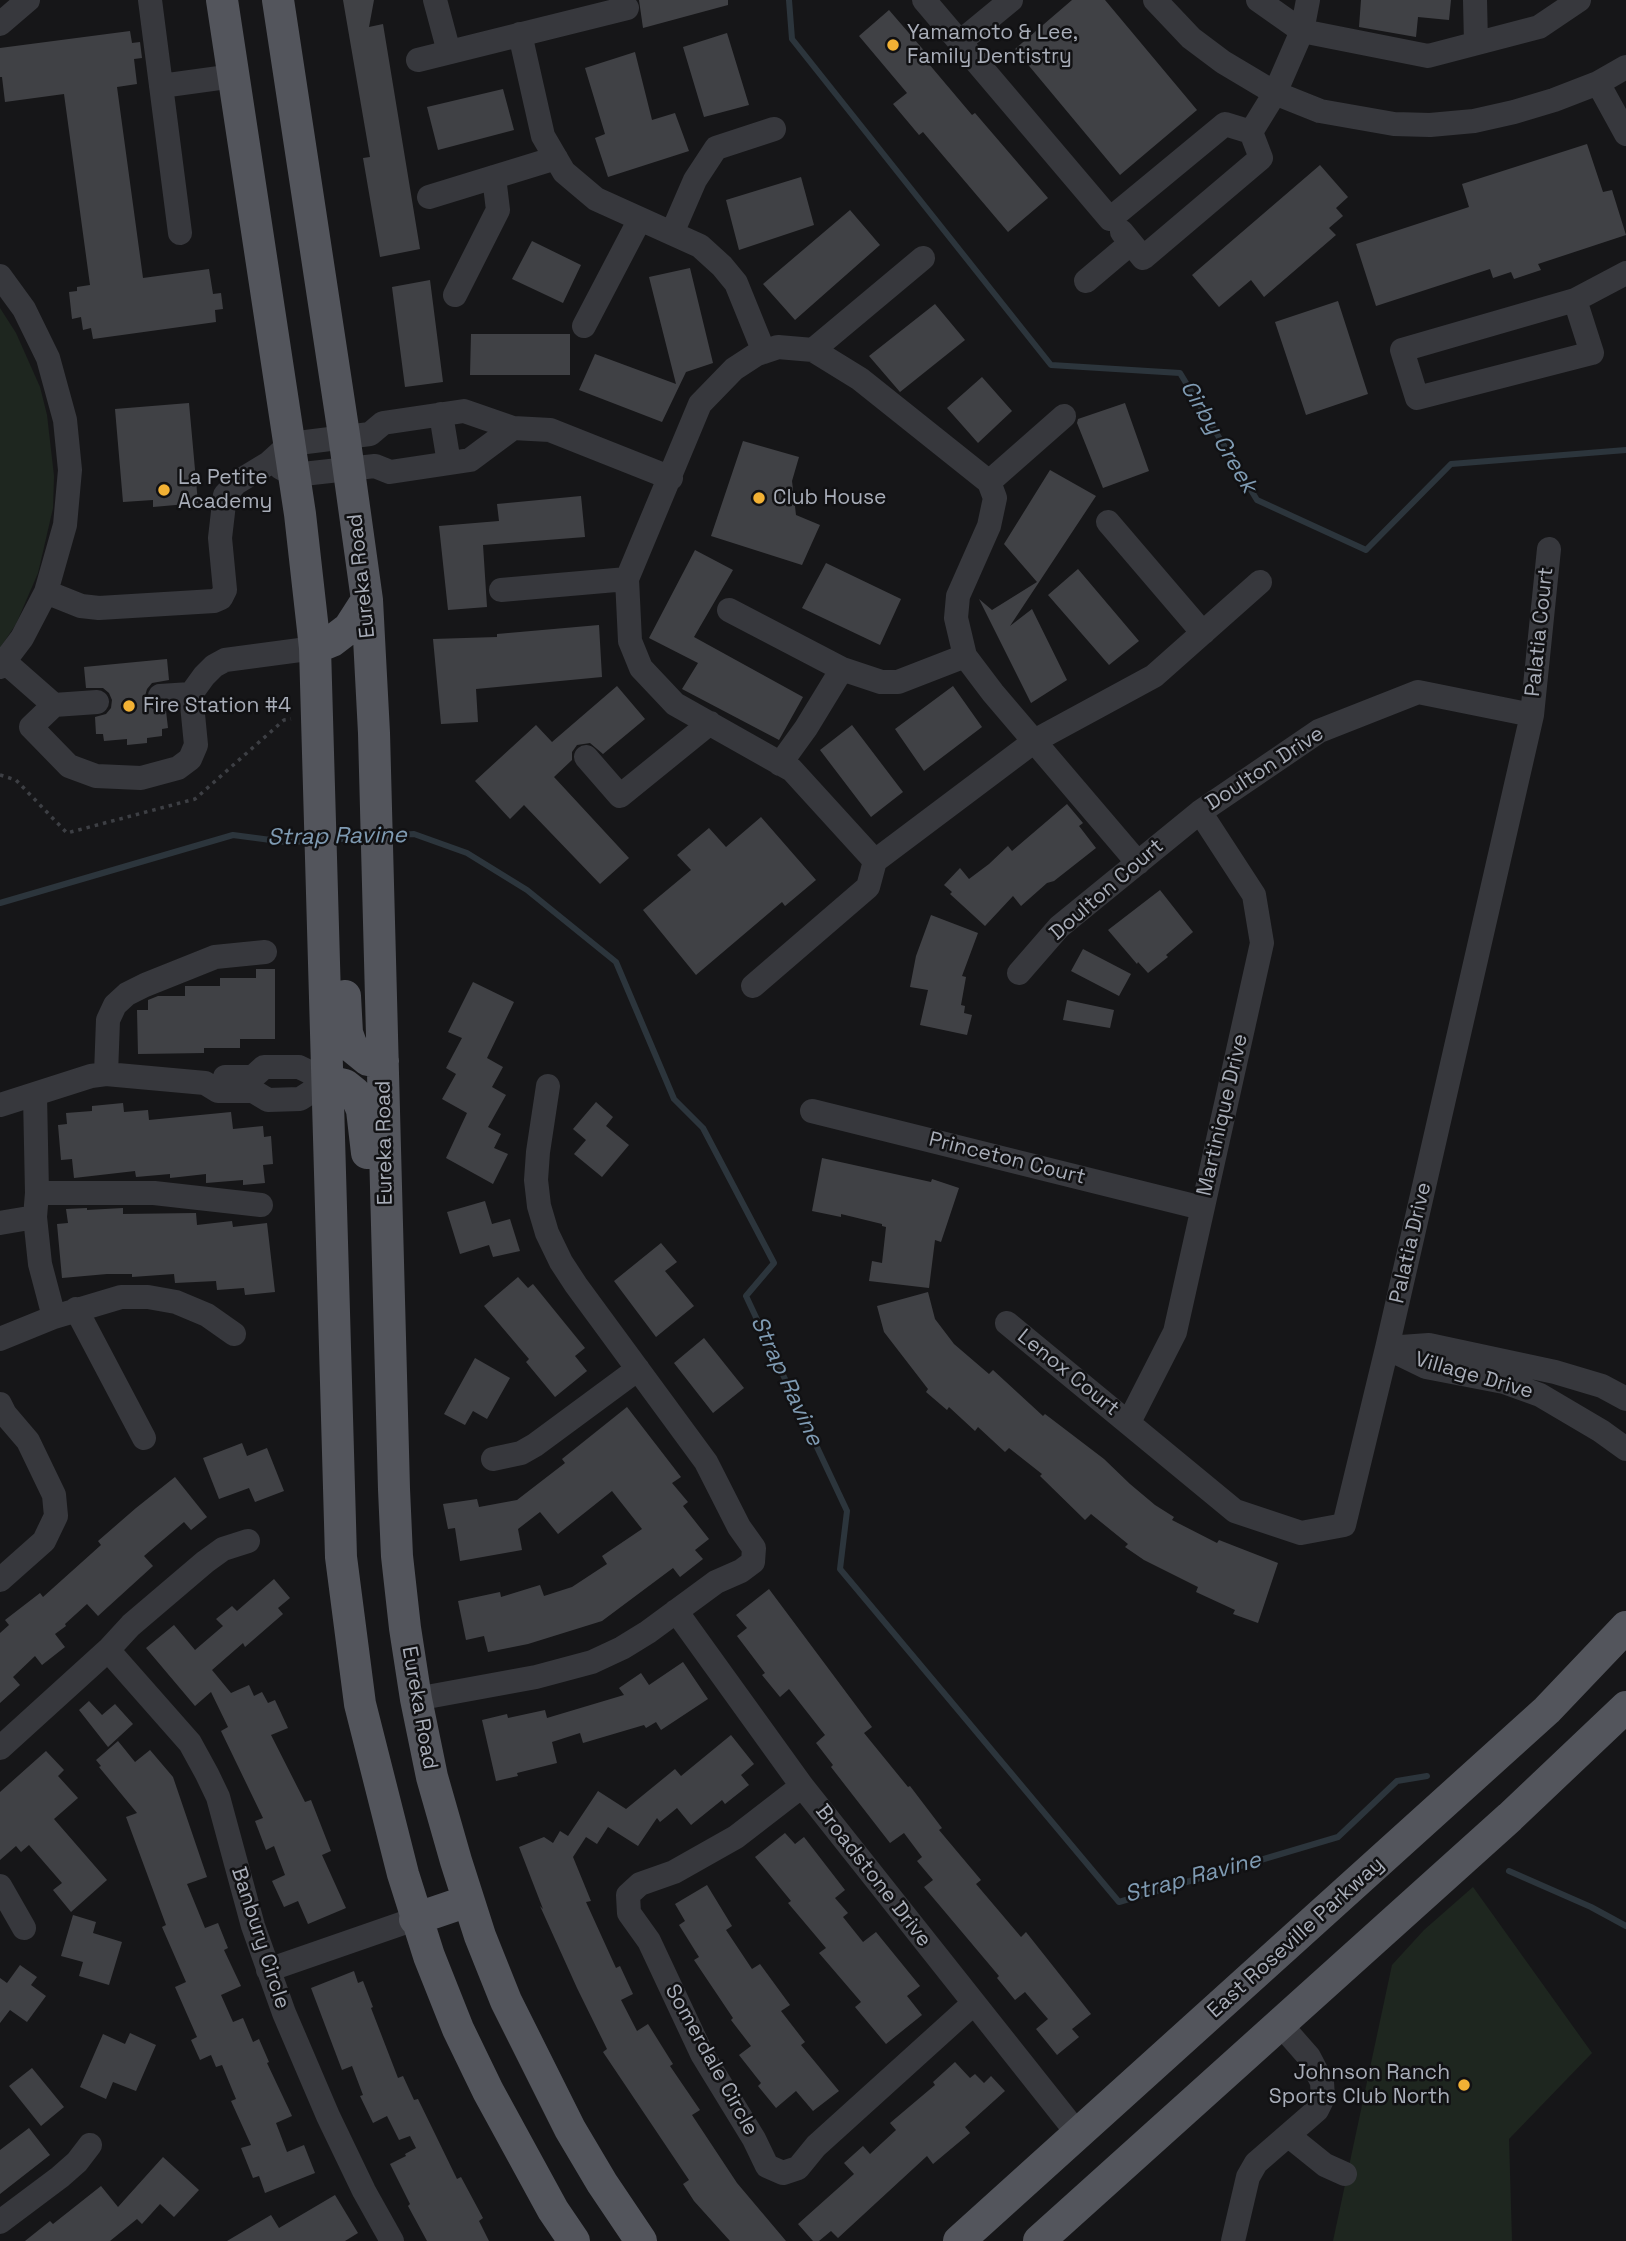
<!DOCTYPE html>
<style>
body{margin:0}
canvas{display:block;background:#161618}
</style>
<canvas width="1626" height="2241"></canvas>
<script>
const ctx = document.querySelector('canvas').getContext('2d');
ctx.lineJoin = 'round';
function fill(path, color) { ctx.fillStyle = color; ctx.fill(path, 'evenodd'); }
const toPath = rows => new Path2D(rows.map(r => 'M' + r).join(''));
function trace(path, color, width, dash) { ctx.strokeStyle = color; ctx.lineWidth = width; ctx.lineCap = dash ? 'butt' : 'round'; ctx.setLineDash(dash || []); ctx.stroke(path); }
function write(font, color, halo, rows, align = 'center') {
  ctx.font = font + ' "Space Grotesk",sans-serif'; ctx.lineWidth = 5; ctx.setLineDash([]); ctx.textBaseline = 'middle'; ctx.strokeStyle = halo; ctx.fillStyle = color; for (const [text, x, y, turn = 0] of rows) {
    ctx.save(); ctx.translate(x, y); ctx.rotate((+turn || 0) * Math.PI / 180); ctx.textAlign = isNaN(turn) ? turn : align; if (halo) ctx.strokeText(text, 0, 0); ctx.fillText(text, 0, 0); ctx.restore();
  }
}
fill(toPath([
 [0,308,16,333,40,387,47,415,54,476,53,508,38,573,16,624,0,648],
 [1473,1887,1592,2053,1509,2139,1512,2241,1333,2241,1392,1965,1424,1930]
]), '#1e261f');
trace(toPath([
 [789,0,792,39,1051,365,1180,373,1257,500,1366,550,1451,464,1626,450],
 [384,836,414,834,467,853,527,890,616,962,674,1099,703,1128,774,1263,746,1296,847,1511,840,1569,1119,1902,1338,1837,1397,1781,1427,1776],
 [328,840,366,837],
 [0,903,233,835,286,842,311,841],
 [1509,1871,1591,1907,1626,1926]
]), '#2c353c', 6);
fill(toPath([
 [343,0,374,0,369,27,383,24,420,249,380,257,363,158,370,157],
 [639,0,728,0,728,5,643,28],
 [1072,0,1105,0,1197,110,1120,175,1015,49],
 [1361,0,1451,0,1449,20,1418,17,1416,37,1359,27],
 [889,10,927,54,923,57,972,115,975,113,1048,198,1008,232,923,132,919,135,893,104,907,93,859,36],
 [130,31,132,43,140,42,142,58,134,59,137,84,117,87,143,278,209,269,213,294,221,293,223,309,215,310,216,322,93,339,91,328,83,330,81,317,72,319,69,292,77,291,77,287,90,285,64,94,5,102,2,77,0,77,0,48],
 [727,33,749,105,704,117,683,47],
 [635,52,652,120,675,113,689,151,608,177,595,138,605,134,585,68],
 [503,89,514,130,438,150,427,107],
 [1587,144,1603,192,1612,190,1626,235,1538,264,1541,270,1514,279,1511,272,1493,278,1490,269,1376,306,1356,244,1469,207,1462,184],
 [1320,165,1348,197,1336,208,1343,216,1329,228,1336,235,1264,297,1251,280,1219,307,1192,275],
 [801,177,814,225,739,250,726,200],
 [850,210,880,245,795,320,763,284],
 [532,241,581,265,563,303,512,279],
 [690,268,713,363,686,372,662,422,579,390,595,354,676,384,649,277],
 [430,280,443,382,405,387,392,287],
 [1338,301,1368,394,1306,415,1275,322],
 [935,304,965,340,900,392,869,356],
 [471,334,570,334,570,375,470,375],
 [982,377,1012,411,978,443,947,408],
 [189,403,198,503,153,507,153,500,123,502,115,409],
 [1125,403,1149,471,1103,488,1077,423,1078,419],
 [743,441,799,457,792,481,796,515,820,525,802,565,711,536],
 [1050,470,1096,496,1010,626,1032,609,1067,680,1031,703,979,599,992,610,1037,582,1004,544],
 [581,496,585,537,483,545,487,607,448,610,439,526,499,521,497,504],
 [695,550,733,570,694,637,803,697,779,740,682,689,698,663,649,638],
 [826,563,901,599,880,645,802,608],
 [1078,569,1139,641,1109,665,1048,595],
 [599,625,602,677,476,689,478,722,441,724,433,639,497,637,497,634],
 [167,659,169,680,152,683,147,689,145,696,147,704,153,709,166,711,168,728,162,729,162,736,147,738,147,743,127,745,127,739,104,741,103,734,96,734,95,717,106,714,111,708,112,700,109,693,103,688,86,688,84,667],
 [617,686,645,719,603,754,590,743,577,745,572,752,572,760,554,777,629,858,600,884,524,805,510,819,475,781,536,725,552,742],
 [953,686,982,727,924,771,895,729],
 [852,725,903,792,871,817,820,750],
 [1067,804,1083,823,1079,826,1096,848,1054,881,1047,883,1021,906,1013,896,985,926,950,894,952,892,944,885,960,868,969,879,989,864,1008,846,1012,851],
 [761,817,816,880,785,906,782,902,696,975,643,910,691,870,677,855,709,828,726,847],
 [1160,890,1193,932,1166,955,1168,957,1148,973,1138,962,1137,964,1108,930],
 [931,915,978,933,962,976,966,977,961,1005,965,1006,964,1013,972,1015,967,1035,920,1025,928,990,910,987,916,956],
 [1083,949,1131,974,1119,996,1071,971],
 [256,969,275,969,275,1039,240,1039,240,1048,204,1048,204,1053,138,1054,137,1010,148,1010,148,1000,158,996,185,996,185,986,220,986,220,978,256,978],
 [473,982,514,1002,487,1058,503,1067,492,1087,506,1095,488,1127,501,1134,494,1148,508,1154,493,1184,446,1158,467,1113,442,1099,456,1074,446,1068,462,1038,448,1032],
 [1067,1000,1114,1010,1110,1028,1063,1020],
 [596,1102,613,1117,606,1126,629,1145,602,1177,574,1154,586,1140,573,1129],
 [123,1103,124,1112,148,1110,149,1120,231,1112,233,1129,263,1126,264,1137,271,1136,273,1164,263,1165,265,1183,243,1185,243,1180,206,1183,206,1174,170,1178,170,1174,136,1177,135,1171,74,1178,72,1159,61,1160,58,1125,67,1124,66,1113,92,1111,92,1106],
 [822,1158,931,1182,932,1179,959,1188,941,1242,935,1240,929,1288,869,1281,872,1261,882,1263,886,1227,882,1226,882,1224,841,1214,841,1217,812,1211],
 [485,1201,492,1224,510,1219,520,1251,493,1257,489,1245,460,1254,447,1212],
 [87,1208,87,1210,123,1208,123,1214,196,1213,197,1225,232,1221,233,1227,267,1223,275,1292,245,1295,244,1288,217,1290,216,1281,175,1283,174,1274,132,1277,132,1274,107,1274,62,1278,57,1224,68,1223,66,1209],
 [661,1243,677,1262,665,1271,694,1306,656,1337,614,1281],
 [518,1277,528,1288,533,1284,585,1348,575,1356,587,1371,555,1397,526,1362,529,1359,484,1306],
 [928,1292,935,1319,954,1344,989,1374,993,1370,1043,1416,1045,1414,1104,1459,1130,1484,1155,1505,1174,1517,1172,1520,1217,1543,1219,1540,1278,1563,1258,1623,1233,1614,1235,1610,1196,1592,1198,1587,1144,1560,1125,1547,1128,1544,1091,1514,1085,1520,1040,1476,1042,1474,1009,1448,1005,1452,978,1427,975,1431,949,1407,947,1410,926,1392,928,1389,884,1332,877,1306],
 [704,1338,744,1388,713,1413,674,1363],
 [475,1358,510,1378,487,1419,473,1411,465,1425,444,1414],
 [627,1407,681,1477,672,1483,688,1502,683,1506,709,1539,695,1550,703,1559,680,1577,673,1568,602,1621,528,1644,488,1652,484,1636,466,1640,458,1601,500,1592,501,1597,540,1585,544,1596,572,1587,607,1564,602,1556,642,1529,612,1491,558,1534,540,1512,518,1529,522,1550,460,1561,455,1528,448,1529,443,1504,477,1499,479,1507,517,1500,565,1463,562,1459],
 [242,1443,247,1456,267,1448,284,1491,255,1502,249,1488,219,1499,203,1458],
 [175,1477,207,1517,191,1530,184,1522,144,1556,153,1566,98,1616,87,1604,65,1624,66,1626,55,1634,65,1647,42,1665,35,1656,13,1677,20,1685,0,1703,0,1633,9,1625,5,1620,40,1593,43,1597,101,1545,98,1541,136,1508],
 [274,1579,290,1598,278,1608,283,1614,245,1647,243,1643,212,1670,231,1693,249,1685,254,1696,262,1692,268,1703,275,1700,288,1728,271,1735,305,1802,311,1800,331,1851,322,1855,346,1908,308,1924,298,1901,284,1907,272,1881,285,1875,274,1846,266,1850,255,1821,263,1818,221,1731,228,1727,211,1692,195,1706,146,1648,174,1625,195,1650,223,1626,216,1619,232,1606,237,1611],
 [769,1589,872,1727,864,1733,908,1787,910,1786,942,1828,939,1830,981,1880,976,1884,1021,1937,1026,1932,1091,2014,1072,2029,1079,2037,1057,2055,1036,2029,1048,2019,1025,1992,1015,2000,997,1978,999,1976,924,1887,933,1880,917,1861,922,1857,904,1833,890,1843,831,1767,833,1765,816,1743,825,1735,789,1689,780,1697,762,1675,765,1673,737,1636,747,1628,736,1615],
 [683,1662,708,1699,661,1730,656,1722,646,1728,644,1725,583,1743,580,1733,552,1742,557,1763,517,1773,518,1776,496,1781,482,1720,507,1714,508,1718,545,1710,547,1718,624,1695,619,1688,641,1673,649,1685],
 [89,1701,102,1715,115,1704,133,1724,108,1747,79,1710],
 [731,1735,754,1764,741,1775,749,1785,725,1804,722,1800,691,1825,677,1808,660,1822,657,1818,638,1846,608,1827,597,1844,586,1837,573,1857,591,1901,586,1902,616,1968,620,1966,633,1994,621,2000,637,2031,648,2024,673,2064,670,2066,700,2110,692,2115,737,2183,786,2241,730,2241,694,2201,683,2184,689,2180,603,2052,607,2049,577,1988,540,1906,543,1909,519,1847,544,1837,553,1843,560,1831,568,1836,598,1791,626,1809,675,1769,681,1776],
 [118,1741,135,1762,150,1750,173,1777,207,1877,187,1884,205,1928,218,1923,228,1948,224,1950,241,1986,221,1995,233,2022,243,2018,253,2042,259,2039,269,2062,267,2063,292,2116,276,2123,287,2152,304,2145,315,2173,265,2193,259,2176,253,2178,241,2148,251,2145,231,2101,236,2099,222,2065,216,2067,211,2055,200,2060,191,2040,197,2037,175,1987,186,1982,162,1927,166,1925,126,1817,137,1813,99,1767,101,1766,96,1760],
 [46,1751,64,1770,58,1776,78,1798,54,1819,107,1880,71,1912,53,1890,62,1883,29,1845,21,1852,16,1846,0,1860,0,1792],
 [785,1833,795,1844,804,1837,845,1890,835,1898,848,1913,843,1917,863,1942,876,1932,920,1986,907,1996,922,2015,886,2044,855,2007,861,2002,819,1953,826,1948,788,1903,791,1901,755,1857],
 [707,1885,732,1926,726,1930,752,1969,760,1964,790,2005,781,2011,805,2042,801,2045,839,2091,813,2111,796,2091,776,2108,758,2086,761,2083,739,2055,751,2046,731,2020,733,2018,694,1960,699,1957,679,1925,685,1921,675,1904],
 [73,1915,96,1922,93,1933,122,1942,109,1985,79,1976,83,1962,61,1956],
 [20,1965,37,1977,31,1985,46,1996,27,2022,10,2010,0,2023,0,1978,7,1983],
 [354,1971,358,1983,363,1981,373,2007,371,2008,398,2078,403,2076,414,2100,418,2099,457,2179,461,2177,483,2218,479,2221,489,2241,427,2241,408,2206,410,2204,390,2164,406,2156,405,2154,416,2148,410,2136,399,2140,387,2116,373,2123,360,2096,363,2095,352,2066,342,2070,311,1988],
 [130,2033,156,2045,136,2091,113,2082,106,2099,80,2087,103,2034,125,2044],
 [955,2062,970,2078,975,2074,984,2083,991,2076,1005,2091,965,2127,970,2133,933,2164,927,2156,838,2238,831,2231,819,2241,813,2241,798,2224,854,2174,844,2163,863,2146,870,2154,896,2130,890,2123,935,2085,933,2082],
 [32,2068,64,2107,41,2126,9,2086],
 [29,2128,50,2155,0,2194,0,2150],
 [163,2157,199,2190,174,2217,160,2204,142,2224,137,2219,110,2241,25,2241,50,2221,53,2224,101,2186,118,2207],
 [335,2195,358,2233,345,2241,227,2241,271,2215,279,2228]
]), '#404145');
trace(toPath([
 [0,775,16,780,67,833,195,799,284,720,291,719]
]), '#3d3f44', 3.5, [3.5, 5]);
trace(toPath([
 [150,0,180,233],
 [435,0,449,52],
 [924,0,1110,219,1225,124,1251,132,1275,93,1302,31,1258,0],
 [1155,0,1191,38,1223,62,1275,93,1320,111,1394,124,1430,125,1474,121,1514,112,1554,100,1598,83,1626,67],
 [1308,0,1302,31,1428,56,1539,27,1579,0],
 [1475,0,1476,43],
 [0,24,28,0],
 [520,34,543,136,564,172,596,199,700,246,722,266,736,283,764,352],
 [960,42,1011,0],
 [418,60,627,8],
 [1598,83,1626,134],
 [161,86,234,76],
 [429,197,556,158],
 [672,233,695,180,716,148,774,129],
 [1131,243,1143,258,1261,158,1251,132],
 [0,276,24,309,48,358,65,420,70,470,65,525,46,592,22,638,0,667],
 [1086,281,1131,243,1122,232],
 [455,295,498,210,494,177],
 [1575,300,1592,353,1417,398,1402,350,1575,300,1626,273],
 [584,326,640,219],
 [813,350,923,258],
 [441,414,449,463],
 [281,468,294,475,375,466,390,472,470,460,513,428],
 [989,482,1064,416],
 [1108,522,1203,633],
 [501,590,627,579],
 [46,592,81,606,99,608,214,601,221,598,225,590,220,538,225,495,236,483,269,463,290,444,370,434,383,423,464,411,513,428,550,430,671,478],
 [729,610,842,669,881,682,898,682,965,656],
 [5,662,54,705,97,702],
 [160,696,191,694,204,676,214,666,225,660,315,648],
 [54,705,31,727,69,766,96,776,141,778,178,768,190,759,196,745,191,694],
 [586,757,620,796,710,723],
 [780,764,806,728,842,669],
 [875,861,792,770,675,704,641,668,630,641,627,579,700,404,734,369,757,354,778,347,813,350,860,379,989,482,995,498,989,526,958,596,956,618,965,656,993,693,1138,863],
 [1019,973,1059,927,1200,812,1319,731,1418,692,1532,715],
 [753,986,868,887,875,861,1036,740,1154,676,1260,582],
 [106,1074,108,1020,115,1005,127,994,145,985,215,957,265,952],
 [225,1077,253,1077,264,1067,299,1067,328,1081],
 [0,1105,91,1076,106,1074,205,1083,218,1091,253,1091,268,1100,300,1099,328,1081],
 [812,1111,1202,1208],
 [37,1193,154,1193,261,1205],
 [0,1223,35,1217],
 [76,1309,144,1438],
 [54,1317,121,1297,148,1297,176,1302,207,1315,234,1334],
 [1007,1323,1235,1511,1301,1533,1344,1525,1387,1348,1532,715,1549,549],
 [0,1339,54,1317,40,1264,35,1217,37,1193,35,1095],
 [1626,1399,1602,1386,1555,1372,1429,1345,1387,1348,1426,1367,1504,1382,1540,1395,1601,1431,1626,1449],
 [0,1404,5,1414,28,1441,54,1495,56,1516,44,1541,0,1580],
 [1129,1422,1175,1332,1262,943,1254,895,1200,812],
 [493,1459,521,1453,535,1445,638,1369],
 [676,1611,802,1786,1078,2134],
 [108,1650,190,1743,207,1774,218,1797,253,1926,284,2013,328,2116,364,2191,392,2241],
 [416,1699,536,1677,592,1662,622,1648,648,1632,716,1582,741,1571,753,1562,754,1548,739,1527,706,1462,576,1285,561,1262,547,1233,539,1206,536,1180,538,1152,548,1086],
 [0,1748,108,1650,131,1625,205,1562,223,1549,248,1541],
 [802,1786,736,1837,674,1872,640,1884,628,1895,629,1913,649,1941,702,2054,754,2139,767,2166,783,2173,798,2168,816,2146,974,2003],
 [0,1886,24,1928],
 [268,1970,415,1919],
 [1289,2136,1325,2165,1345,2174],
 [0,2222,60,2177,77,2162,90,2145],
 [1233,2241,1248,2177,1256,2163,1317,2110,1323,2098,1322,2082,1309,2057,1280,2024]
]), '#37383d', 24);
trace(toPath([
 [222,0,300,514,315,648,341,1557,360,1704,403,1874,429,1956,458,2029,488,2091,553,2210,574,2241],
 [278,0,344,435,367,600,374,733,394,1489,397,1556,405,1628,416,1699,432,1777,456,1861,480,1936,506,2001,570,2129,602,2183,641,2241],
 [315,648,332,641,349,628,367,600],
 [345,996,347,1033,352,1047,368,1060,383,1061],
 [328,1081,345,1085,355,1093,362,1110,367,1153],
 [415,1919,468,1901],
 [959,2241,1547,1710,1626,1627],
 [1039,2241,1510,1817,1626,1707]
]), '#53555c', 32);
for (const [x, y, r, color] of [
 [893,45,7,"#f2b134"],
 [164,490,7,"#f2b134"],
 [759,498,7,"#f2b134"],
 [129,706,7,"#f2b134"],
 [1464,2085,7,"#f2b134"]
]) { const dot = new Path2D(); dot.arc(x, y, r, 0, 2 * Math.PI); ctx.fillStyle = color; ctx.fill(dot); trace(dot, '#111113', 2.5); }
write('21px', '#a8adb8', '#111113', [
 ["Yamamoto & Lee,",907,33],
 ["Family Dentistry",907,57],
 ["La Petite",178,478],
 ["Academy",178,502],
 ["Club House",773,498],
 ["Fire Station #4",143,706],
 ["Johnson Ranch",1450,2073,"right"],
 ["Sports Club North",1450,2097,"right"]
], 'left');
write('21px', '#a8adb8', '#111113', [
 ["Eureka Road",362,576,-96],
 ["Palatia Court",1540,632,-84],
 ["Doulton Drive",1265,769,-33],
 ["Doulton Court",1107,890,-41],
 ["Martinique Drive",1223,1115,-77],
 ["Eureka Road",385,1143,-91],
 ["Princeton Court",1007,1159,14],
 ["Palatia Drive",1411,1243,-77],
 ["Lenox Court",1068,1373,39],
 ["Village Drive",1474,1376,16],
 ["Eureka Road",419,1708,80],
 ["Broadstone Drive",873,1876,52],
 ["Banbury Circle",260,1938,72],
 ["East Roseville Parkway",1296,1938,-42],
 ["Somerdale Circle",711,2060,61]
]);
write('italic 23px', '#7f9bb3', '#111113', [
 ["Cirby Creek",1218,437,59],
 ["Strap Ravine",337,837,-1],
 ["Strap Ravine",786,1381,65],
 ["Strap Ravine",1193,1878,-15]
]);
</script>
